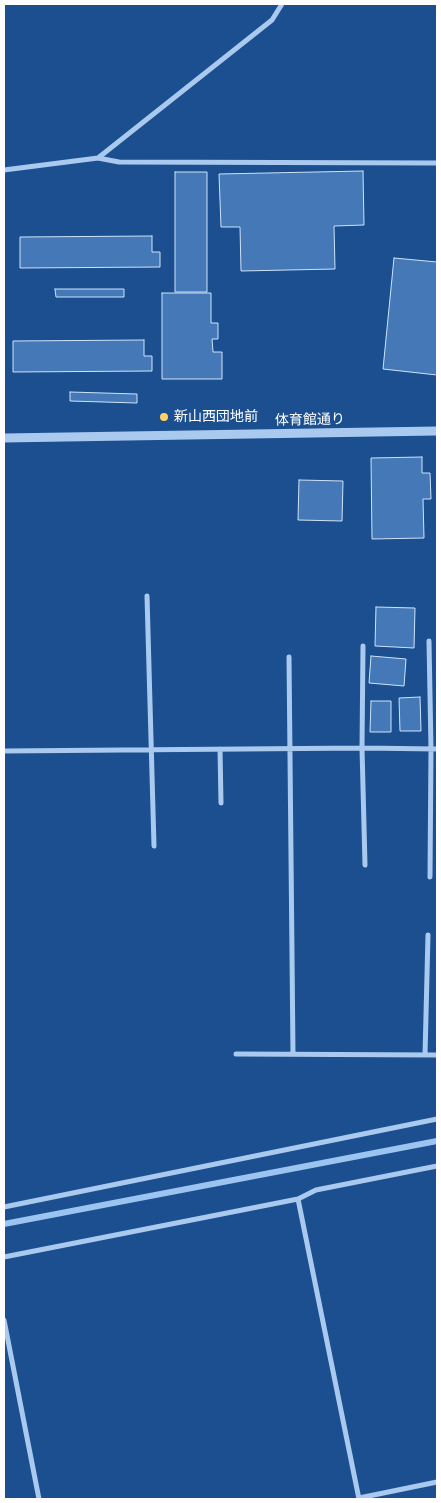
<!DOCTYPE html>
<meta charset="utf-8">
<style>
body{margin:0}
#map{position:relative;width:441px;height:1503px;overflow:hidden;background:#1b4f8f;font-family:Rubik,sans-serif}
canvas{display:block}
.frame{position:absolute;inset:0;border:5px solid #fff;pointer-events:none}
</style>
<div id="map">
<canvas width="441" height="1503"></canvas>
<div class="frame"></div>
</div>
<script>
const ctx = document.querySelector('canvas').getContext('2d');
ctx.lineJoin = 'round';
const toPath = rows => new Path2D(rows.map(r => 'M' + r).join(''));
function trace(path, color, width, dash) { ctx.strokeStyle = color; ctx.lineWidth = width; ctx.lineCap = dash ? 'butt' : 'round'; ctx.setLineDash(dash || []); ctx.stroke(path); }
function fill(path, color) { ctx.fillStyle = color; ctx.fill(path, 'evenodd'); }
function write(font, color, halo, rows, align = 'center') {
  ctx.font = font + ' Rubik,"Noto Sans JP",sans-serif'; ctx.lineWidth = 5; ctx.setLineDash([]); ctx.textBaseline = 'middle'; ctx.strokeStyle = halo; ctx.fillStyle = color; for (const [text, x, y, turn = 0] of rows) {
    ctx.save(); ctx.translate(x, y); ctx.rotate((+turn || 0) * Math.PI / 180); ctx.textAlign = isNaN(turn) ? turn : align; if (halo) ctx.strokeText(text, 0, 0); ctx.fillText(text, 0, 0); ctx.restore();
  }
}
trace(toPath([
 [4,1224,437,1141]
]), '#9cc4f0', 6);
const building = toPath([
 [363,171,364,225,334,226,335,269,241,271,240,227,221,227,219,174,363,171],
 [175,172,207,172,207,292,175,292,175,172],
 [152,236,152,252,160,252,160,267,20,268,20,237,152,236],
 [394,258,437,262,437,375,383,369,394,258],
 [55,289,124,289,124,297,56,297,55,289],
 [162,293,211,293,211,323,218,323,218,339,212,339,213,352,222,352,222,379,162,379,162,293],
 [144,340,144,356,152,356,152,371,13,372,13,341,144,340],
 [70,392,137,394,137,403,70,401,70,392],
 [422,457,422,473,430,473,431,499,423,499,424,538,372,539,371,458,422,457],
 [299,480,343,481,342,521,298,520,299,480],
 [376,607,415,608,414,648,375,646,376,607],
 [371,656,406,659,404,686,369,683,371,656],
 [420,697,421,731,400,731,399,698,420,697],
 [371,701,391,701,391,732,370,732,371,701]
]);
fill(building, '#4478b7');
trace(building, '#cfe3fa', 1);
trace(toPath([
 [98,158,272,20,282,4],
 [4,170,98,158,119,162,437,163],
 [147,596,154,846],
 [429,641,431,749,430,877],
 [363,646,362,748,365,865],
 [289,657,293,1054],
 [220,749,221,803],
 [4,751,362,748,437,749],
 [236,1054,437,1055],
 [425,1055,428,935],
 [298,1199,359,1499],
 [4,1207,437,1119],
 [4,1257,298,1199,316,1190,437,1166],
 [4,1320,39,1499],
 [359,1498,437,1482]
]), '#a9c9ee', 5);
trace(toPath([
 [4,438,437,431]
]), '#a9c9ee', 9);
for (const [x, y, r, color] of [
 [164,417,5,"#ffd166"]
]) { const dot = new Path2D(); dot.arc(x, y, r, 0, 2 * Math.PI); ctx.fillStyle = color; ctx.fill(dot); trace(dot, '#1b4f8f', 2); }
write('14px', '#fff', '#1b4f8f', [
 ["新山西団地前",174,417]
], 'left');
write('14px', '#fff', '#1b4f8f', [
 ["体育館通り",310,420,-1]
]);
</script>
